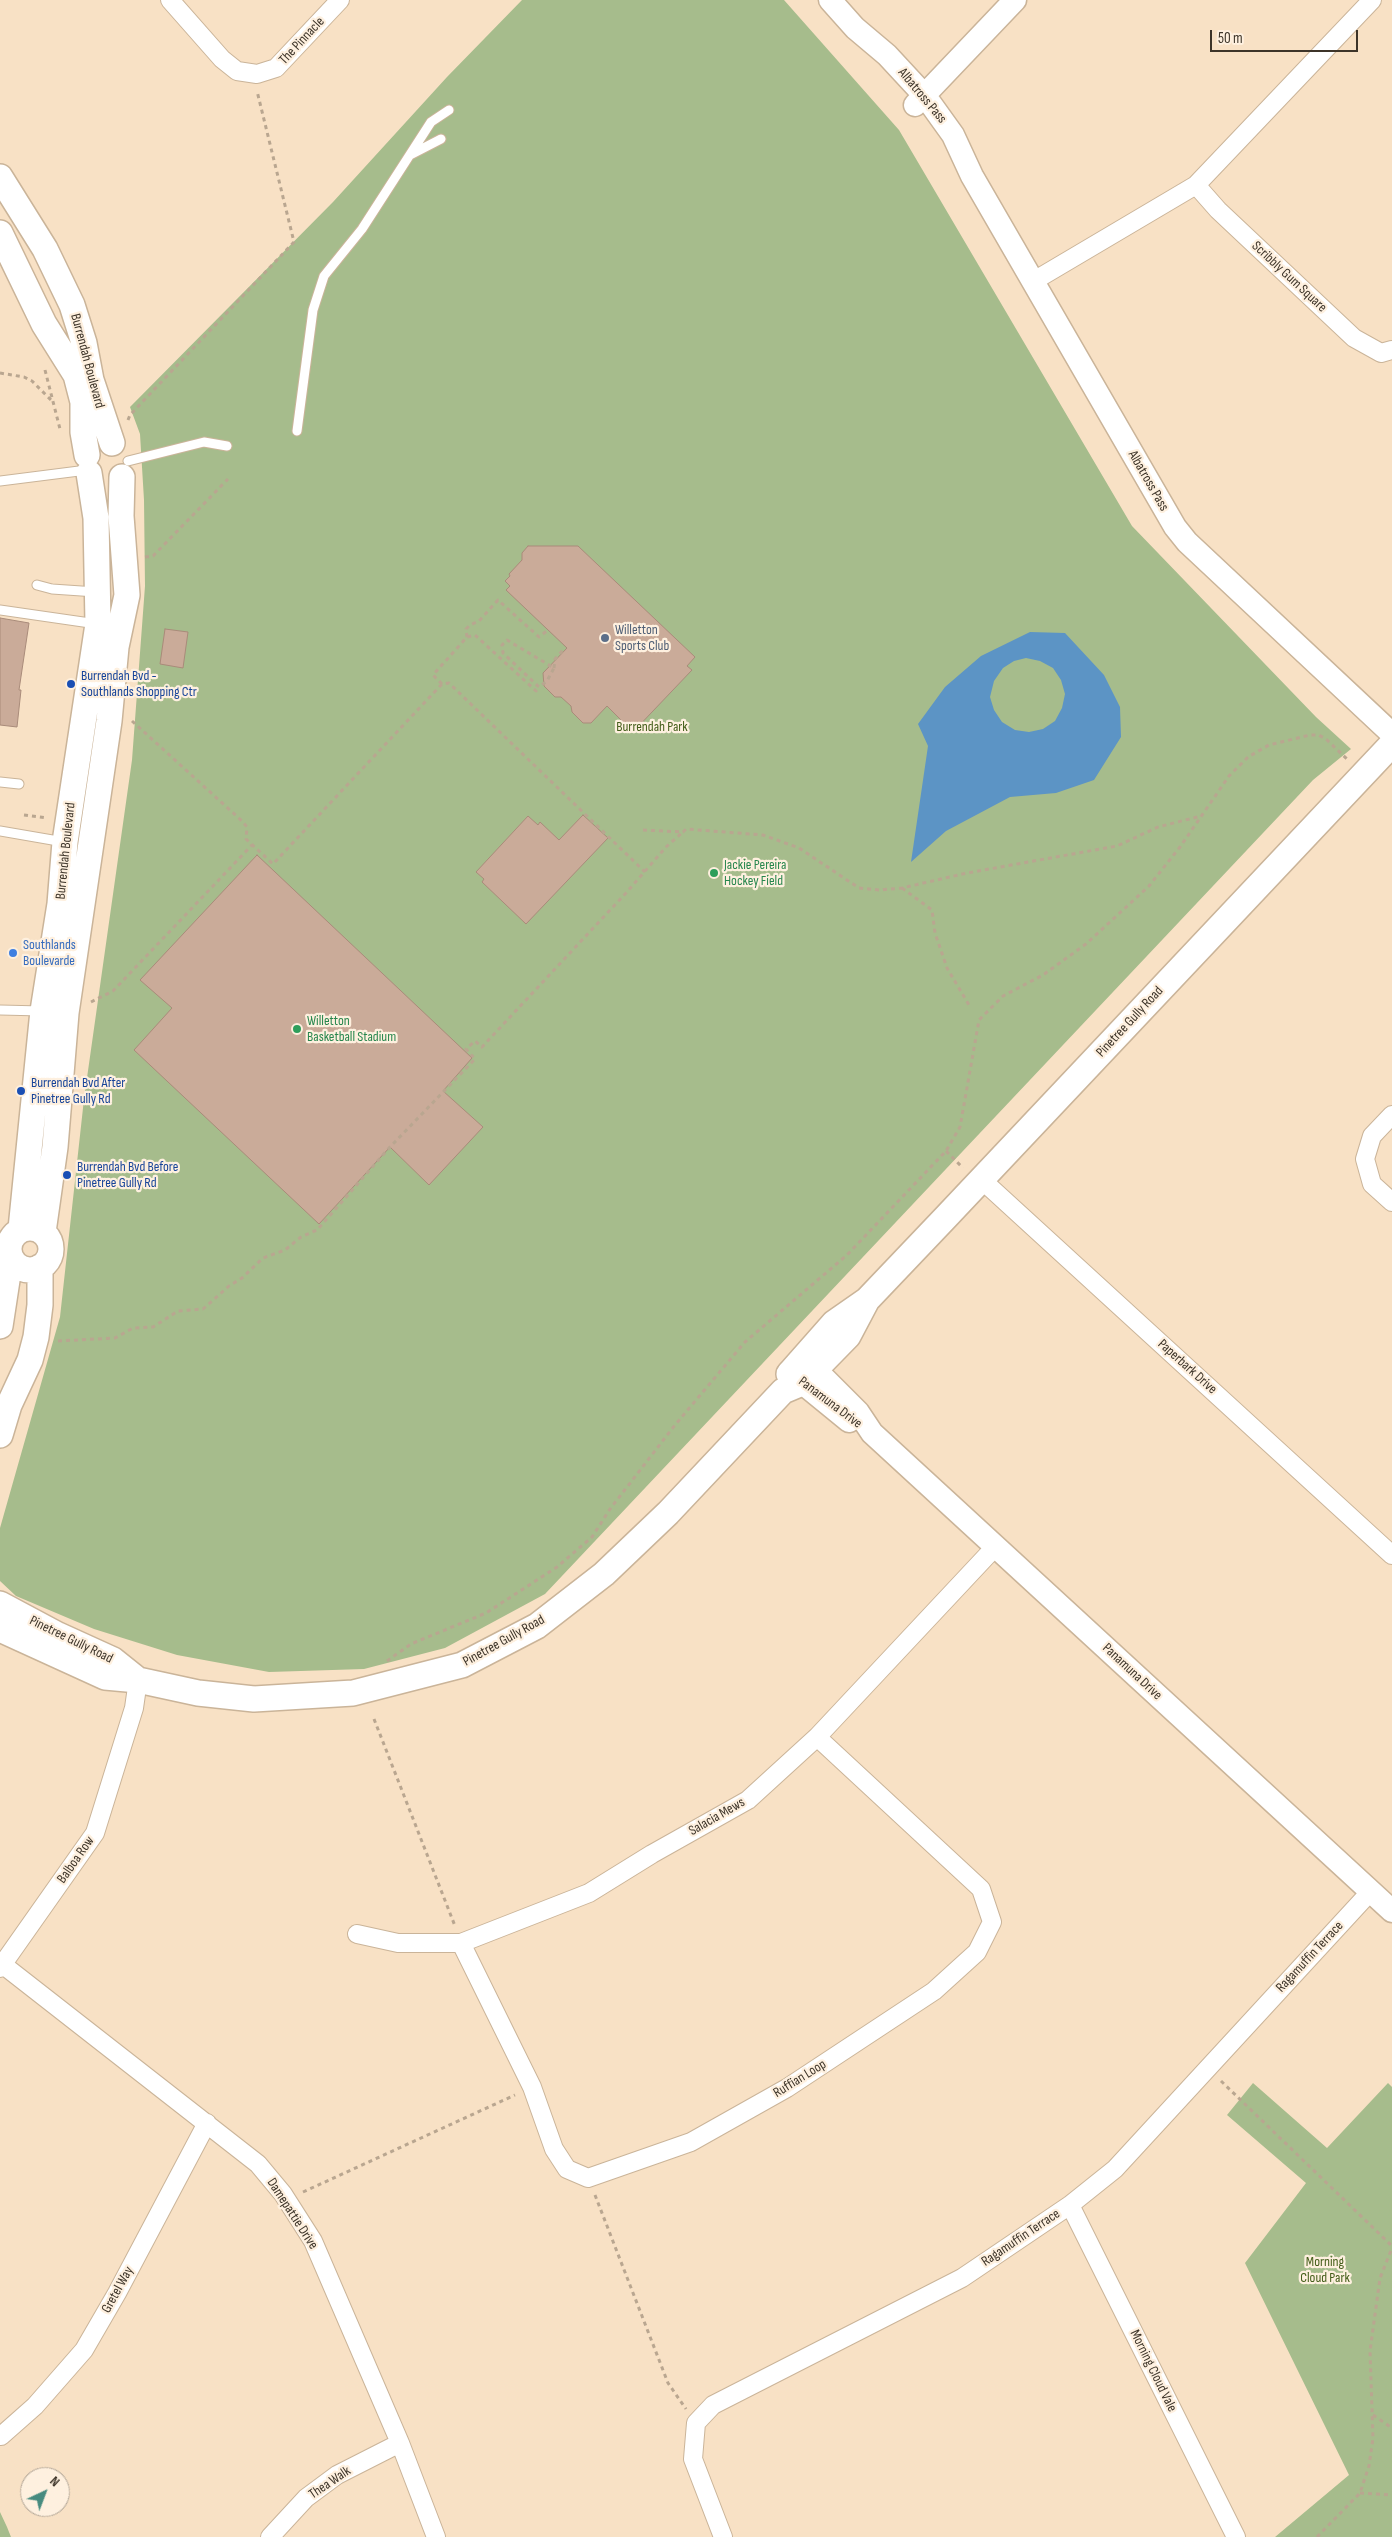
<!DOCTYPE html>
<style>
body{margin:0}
#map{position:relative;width:1392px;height:2537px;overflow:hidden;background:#f8e1c5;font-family:"Sofia Sans Condensed",sans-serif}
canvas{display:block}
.north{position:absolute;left:20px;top:2467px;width:50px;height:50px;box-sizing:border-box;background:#fef0df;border:1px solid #b1a596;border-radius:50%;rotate:43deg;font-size:14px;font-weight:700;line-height:20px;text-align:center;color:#3d3429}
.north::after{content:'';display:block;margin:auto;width:18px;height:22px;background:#478b7f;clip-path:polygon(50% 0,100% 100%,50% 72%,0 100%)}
.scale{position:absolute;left:1210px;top:30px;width:148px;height:22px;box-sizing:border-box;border:2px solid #3d3429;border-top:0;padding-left:6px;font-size:15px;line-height:18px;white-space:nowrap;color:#3d3429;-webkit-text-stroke:4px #fef0df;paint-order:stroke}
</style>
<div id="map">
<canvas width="1392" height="2537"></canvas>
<div class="north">N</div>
<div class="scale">50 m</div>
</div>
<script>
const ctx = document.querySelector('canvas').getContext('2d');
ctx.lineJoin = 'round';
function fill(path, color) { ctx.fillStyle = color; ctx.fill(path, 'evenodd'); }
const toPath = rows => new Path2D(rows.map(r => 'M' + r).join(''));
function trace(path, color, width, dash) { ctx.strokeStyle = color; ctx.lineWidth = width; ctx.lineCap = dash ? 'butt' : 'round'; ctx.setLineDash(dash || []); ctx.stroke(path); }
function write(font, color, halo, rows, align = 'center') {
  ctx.font = font + ' "Sofia Sans Condensed",sans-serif'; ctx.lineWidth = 4.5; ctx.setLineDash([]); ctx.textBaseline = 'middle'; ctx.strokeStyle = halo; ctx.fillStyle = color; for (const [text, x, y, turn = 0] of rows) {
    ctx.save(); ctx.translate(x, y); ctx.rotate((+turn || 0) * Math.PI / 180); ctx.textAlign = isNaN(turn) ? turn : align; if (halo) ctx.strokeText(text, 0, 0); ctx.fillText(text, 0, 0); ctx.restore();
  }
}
fill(toPath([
 [522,0,784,0,899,130,1132,526,1316,717,1351,749,1313,780,545,1594,445,1648,364,1669,269,1672,177,1655,94,1629,16,1596,0,1581,0,1528,60,1317,84,1099,132,760,145,586,144,500,140,434,130,407,333,202,447,77],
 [1253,2083,1327,2148,1388,2083,1392,2087,1392,2537,1275,2537,1349,2475,1245,2263,1306,2183,1227,2115],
 [0,2512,7,2527,11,2537,0,2537]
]), '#a6bc8c');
fill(toPath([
 [1030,632,1065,633,1104,675,1120,707,1121,737,1094,780,1056,793,1010,797,946,831,911,862,928,746,918,724,945,687,981,656],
 [1026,658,1040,661,1053,668,1061,680,1065,694,1062,708,1055,721,1043,729,1029,732,1015,730,1002,722,994,710,990,697,994,681,1003,668,1014,661]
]), '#5c94c5');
const building = toPath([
 [528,546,578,546,695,657,687,666,692,670,633,732,607,706,591,723,583,723,572,712,571,706,561,697,555,697,544,686,543,673,567,648,506,590,510,586,505,581,510,576,509,574,522,560,522,553,528,546],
 [0,618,29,623,19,690,21,690,17,727,0,725,0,618],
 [165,629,188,632,183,668,160,664,165,629],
 [583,815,608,838,526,924,482,882,484,879,476,872,528,816,538,825,540,822,559,840,583,815],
 [257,855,472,1058,443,1091,483,1127,429,1185,390,1147,319,1224,134,1050,172,1008,140,980,257,855]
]);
fill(building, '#caab99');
trace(building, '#a98b7a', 1);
const service = toPath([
 [410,155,441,139],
 [297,431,313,310,324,276,362,229,431,122,449,110],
 [128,461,204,442,227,446],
 [0,481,87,470],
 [37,585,52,589,96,592],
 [0,610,97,624],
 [0,782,19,784],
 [0,831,64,842],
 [0,1010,42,1011]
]);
const minor = toPath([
 [170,0,222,59,237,71,257,74,276,68,340,0],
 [1196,185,1218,210,1354,338,1381,353,1392,350],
 [1032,282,1196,185,1372,0],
 [1392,1115,1372,1136,1365,1159,1372,1184,1392,1202],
 [982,1180,1392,1555],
 [357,1934,398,1943,461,1943,589,1893,652,1854,748,1800,817,1737,996,1546],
 [461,1943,532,2087,554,2149,567,2169,588,2178,691,2142,787,2088,934,1991,977,1952,992,1922,981,1889,817,1737],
 [2,1964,258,2164,283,2194,313,2241,400,2443,436,2537],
 [0,1968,95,1833,134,1708,138,1680],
 [1070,2205,1236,2537],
 [1,2436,35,2406,84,2350,117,2293,207,2123],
 [270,2537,306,2498,337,2475,400,2443],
 [723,2537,693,2459,696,2423,713,2405,962,2278,1070,2205,1115,2169,1371,1891]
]);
const tertiary = toPath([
 [830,0,855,28,887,55,925,96,953,135,972,176,1175,527,1187,542,1392,734],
 [915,105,1015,0],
 [803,1357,858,1412,872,1433,1392,1911],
 [789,1372,849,1421]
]);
const secondary = toPath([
 [0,177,45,249,72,305,84,343,91,380,112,443],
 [0,233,44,324,76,375,83,402,83,432,87,455],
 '9 1249a21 21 0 1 1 42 0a21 21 0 1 1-42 0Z',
 [21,1229,43,1011,60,904,65,842,98,624,96,518,89,473],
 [43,1232,55,1147,66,1013,109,721,116,647,127,595,121,516,122,477],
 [0,1326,9,1267,13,1261],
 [789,1374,834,1323,867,1300,946,1217,1392,744],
 [0,1435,9,1405,30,1360,36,1337,40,1305,40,1267],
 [0,1604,58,1635,113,1660,138,1680],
 [0,1629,105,1677,138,1680,198,1693,254,1699,353,1693,462,1665,537,1626,604,1574,668,1513,783,1391,802,1383,848,1336,867,1300]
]);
trace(service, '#cab499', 11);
trace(minor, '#cab499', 20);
trace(tertiary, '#cab499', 25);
trace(secondary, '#cab499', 28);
trace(toPath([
 [45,370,60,429],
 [0,373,24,377,32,381,51,400],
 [128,420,130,415,294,242,257,91],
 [145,557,153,556,228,479],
 [467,637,466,629,470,625,479,621,498,600,539,637,548,630],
 [554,668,555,659,564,649],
 [442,684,433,675,467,637,475,635,536,691,539,687,503,653,502,645,507,640,554,668,547,681,539,687],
 [132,721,242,821,247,827,246,839,273,864,442,684,449,683,645,872],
 [24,815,47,818],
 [643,830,683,832,686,829,763,835,799,848,859,888,880,890,902,888,967,873,1117,846,1158,827,1201,816],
 [902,888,932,910,935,933,947,968,969,1005],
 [91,1002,113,991,252,845],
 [946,1151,963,1168],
 [58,1341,115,1338,133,1328,153,1327,178,1311,203,1309,229,1286,242,1278,263,1258,285,1250,301,1237,317,1230,390,1147,475,1059,466,1049,475,1041,482,1047,626,893,666,847,683,832],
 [387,1661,411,1644,486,1613,557,1567,592,1537,610,1509,675,1425,745,1342,847,1255,946,1151,960,1127,979,1020,1003,996,1043,975,1086,944,1149,886,1180,847,1229,776,1248,757,1269,745,1310,735,1319,735,1327,740,1347,759],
 [374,1719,455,1926],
 [1221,2081,1392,2246],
 [303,2192,515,2095],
 [595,2195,668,2383,686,2409],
 [1373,2415,1392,2428],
 [1360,2493,1392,2495],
 [1317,2537,1360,2493,1369,2466,1373,2438,1370,2351,1380,2278,1392,2248]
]), '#b9a690', 3, [4, 4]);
trace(service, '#fff', 9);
trace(minor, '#fff', 18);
trace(tertiary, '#fff', 22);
trace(secondary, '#fff', 25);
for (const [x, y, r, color] of [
 [605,638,5,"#5c6f8a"],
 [71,684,5,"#1a4fb4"],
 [714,873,5,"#2e9e5b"],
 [13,953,5,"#3f7fe0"],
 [297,1029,5,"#2e9e5b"],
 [21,1091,5,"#1a4fb4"],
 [67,1175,5,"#1a4fb4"]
]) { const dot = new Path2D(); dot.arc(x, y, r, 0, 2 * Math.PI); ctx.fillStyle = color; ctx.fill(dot); trace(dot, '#fef0df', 2); }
write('14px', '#3d3429', '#fef0df', [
 ["The Pinnacle",302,41,-47],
 ["Albatross Pass",922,96,50],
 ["Scribbly Gum Square",1289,277,43],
 ["Burrendah Boulevard",87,361,75],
 ["Albatross Pass",1148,481,60],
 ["Burrendah Boulevard",66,851,-84],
 ["Pinetree Gully Road",1130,1022,-47],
 ["Paperbark Drive",1187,1367,42],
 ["Panamuna Drive",830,1403,37],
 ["Pinetree Gully Road",71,1640,26],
 ["Pinetree Gully Road",504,1641,-29],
 ["Panamuna Drive",1132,1672,43],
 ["Salacia Mews",717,1817,-30],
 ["Balboa Row",76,1860,-55],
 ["Ragamuffin Terrace",1310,1957,-47],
 ["Ruffian Loop",800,2079,-32],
 ["Damepattie Drive",292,2214,57],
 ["Ragamuffin Terrace",1021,2238,-34],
 ["Gretel Way",118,2290,-61],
 ["Morning Cloud Vale",1153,2371,64],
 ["Thea Walk",330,2483,-34]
]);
write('14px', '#4e5e75', '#fef0df', [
 ["Willetton",615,630],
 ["Sports Club",615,646]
], 'left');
write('14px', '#164399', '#fef0df', [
 ["Burrendah Bvd -",81,676],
 ["Southlands Shopping Ctr",81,692],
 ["Burrendah Bvd After",31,1083],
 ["Pinetree Gully Rd",31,1099],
 ["Burrendah Bvd Before",77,1167],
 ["Pinetree Gully Rd",77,1183]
], 'left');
write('14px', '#435d19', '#fef0df', [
 ["Burrendah Park",652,727],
 ["Morning",1325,2262],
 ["Cloud Park",1325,2278]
]);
write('14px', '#27864d', '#fef0df', [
 ["Jackie Pereira",724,865],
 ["Hockey Field",724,881],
 ["Willetton",307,1021],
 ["Basketball Stadium",307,1037]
], 'left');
write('14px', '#366cbe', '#fef0df', [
 ["Southlands",23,945],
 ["Boulevarde",23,961]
], 'left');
</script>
